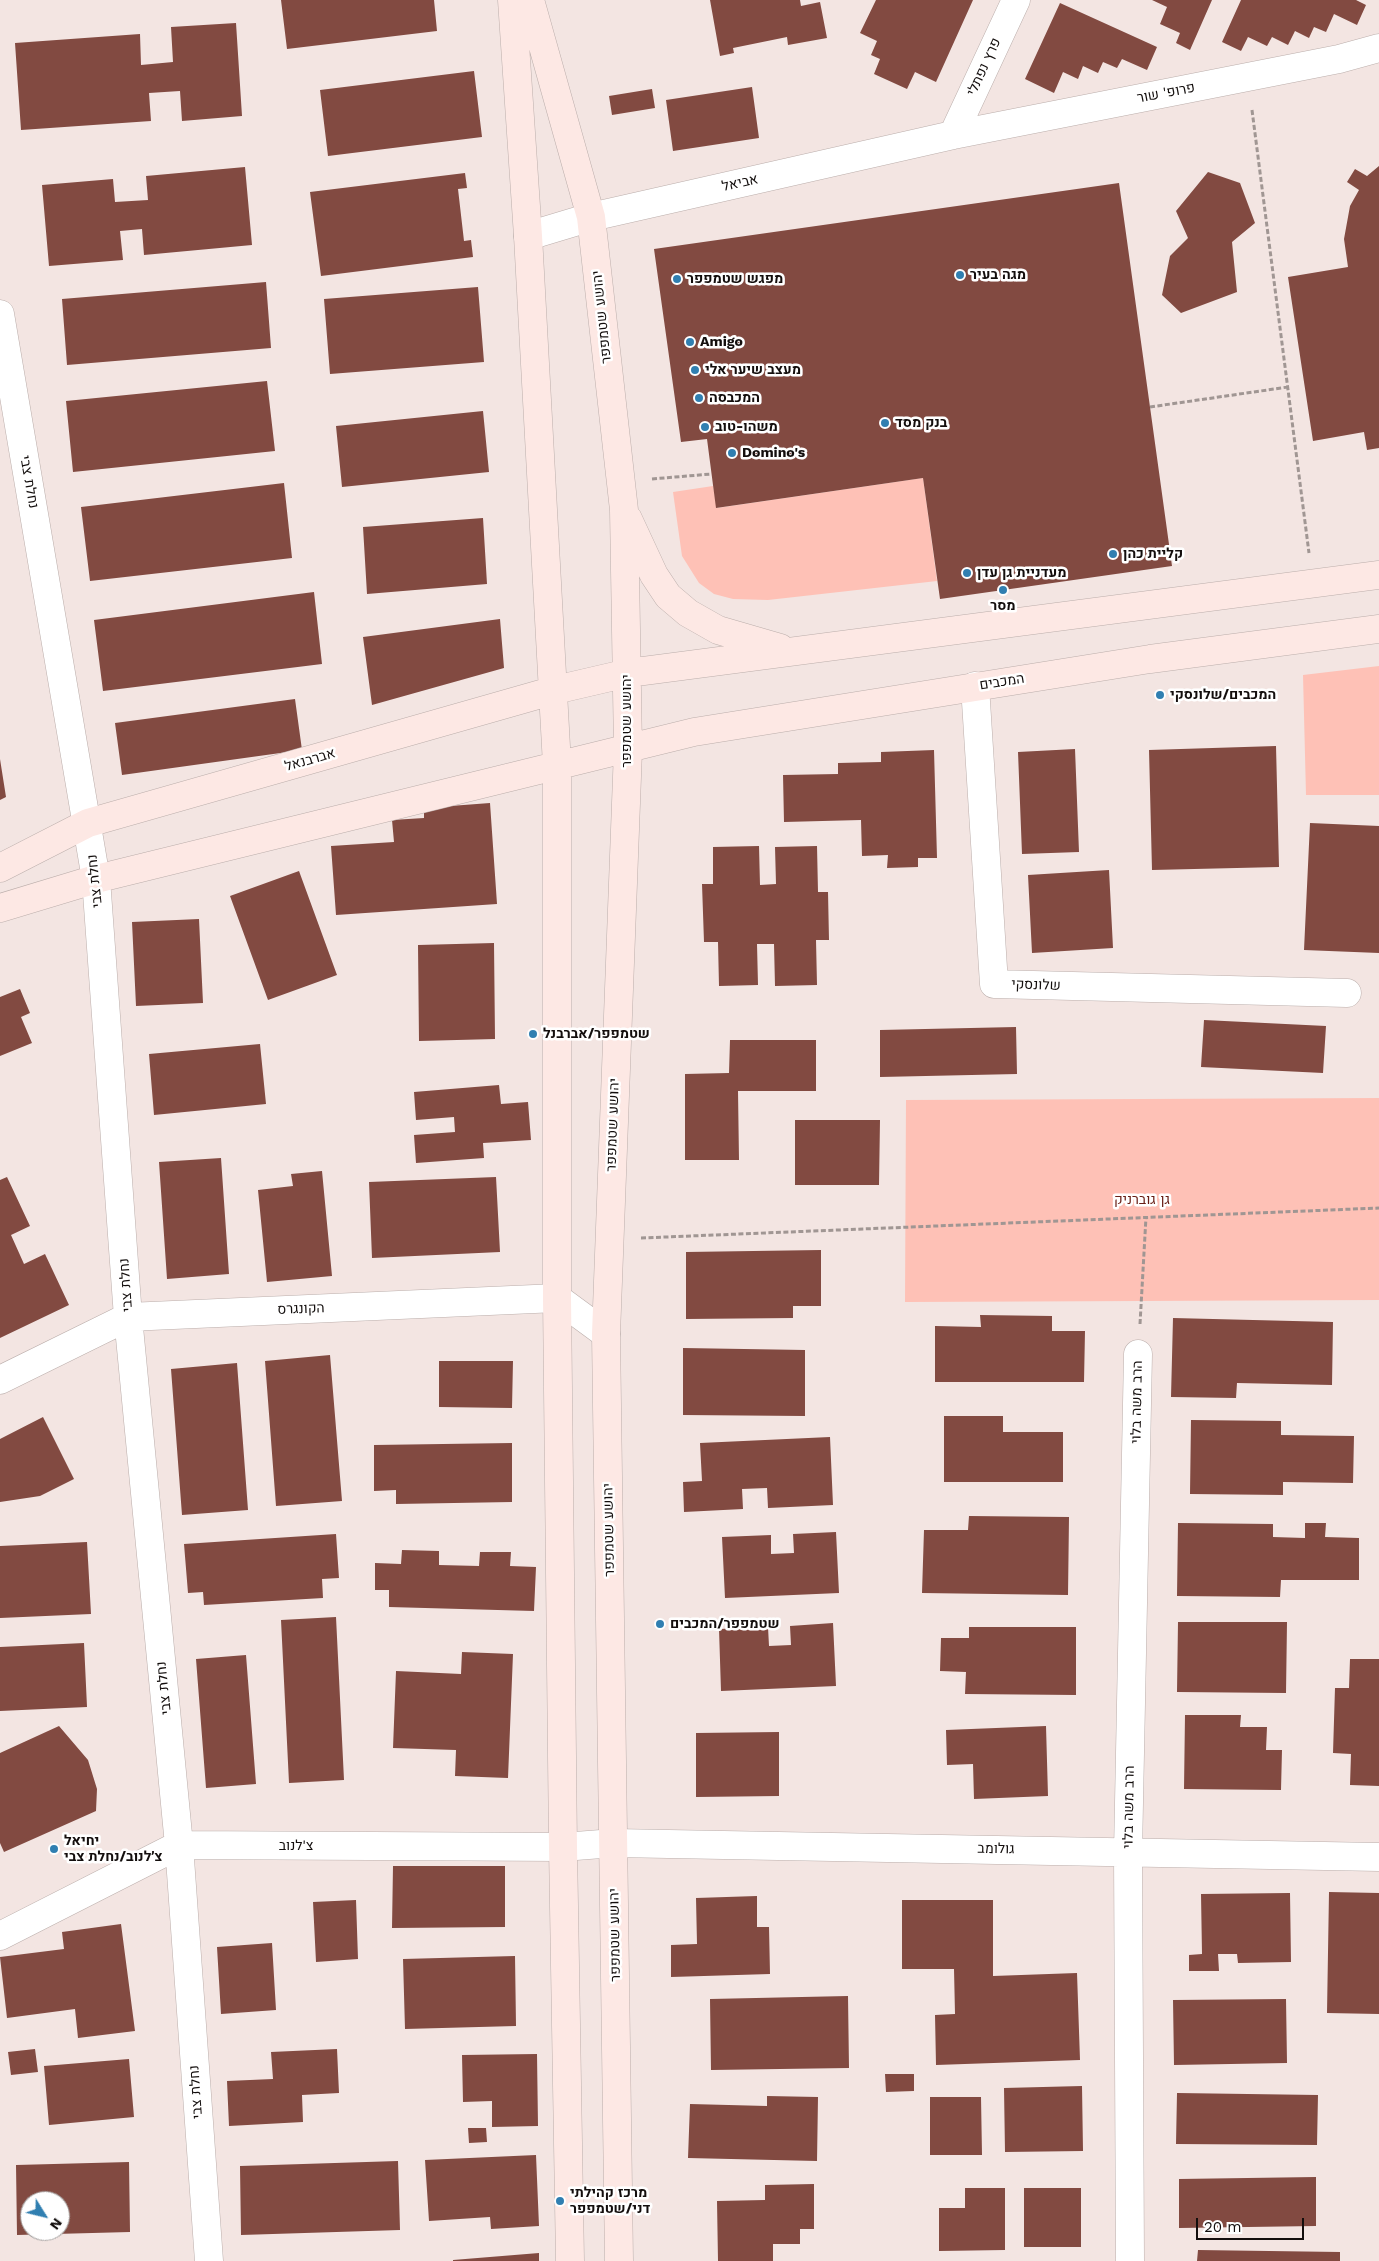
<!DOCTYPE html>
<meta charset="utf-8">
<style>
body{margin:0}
#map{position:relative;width:1379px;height:2261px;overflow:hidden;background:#f3e5e2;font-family:"Work Sans",sans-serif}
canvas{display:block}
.north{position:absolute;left:20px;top:2191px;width:50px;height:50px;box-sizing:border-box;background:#fff;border:1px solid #a19f9e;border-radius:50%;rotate:126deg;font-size:14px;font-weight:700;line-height:20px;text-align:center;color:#130e0d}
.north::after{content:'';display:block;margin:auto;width:18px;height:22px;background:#307fb1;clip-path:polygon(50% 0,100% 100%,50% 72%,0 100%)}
.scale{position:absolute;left:1196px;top:2218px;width:108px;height:22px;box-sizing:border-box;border:2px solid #130e0d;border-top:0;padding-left:6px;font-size:15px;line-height:18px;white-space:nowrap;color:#130e0d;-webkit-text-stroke:4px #fff;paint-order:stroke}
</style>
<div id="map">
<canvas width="1379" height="2261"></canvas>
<div class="north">N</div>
<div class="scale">20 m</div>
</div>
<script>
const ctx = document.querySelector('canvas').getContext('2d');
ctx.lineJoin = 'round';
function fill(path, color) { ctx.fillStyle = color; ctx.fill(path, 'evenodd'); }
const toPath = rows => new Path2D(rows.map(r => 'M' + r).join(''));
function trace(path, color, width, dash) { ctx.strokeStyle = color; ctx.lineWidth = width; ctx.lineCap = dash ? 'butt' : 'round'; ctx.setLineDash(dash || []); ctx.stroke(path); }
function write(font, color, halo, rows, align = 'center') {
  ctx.font = font + ' "Work Sans",Heebo,sans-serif'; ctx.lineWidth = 5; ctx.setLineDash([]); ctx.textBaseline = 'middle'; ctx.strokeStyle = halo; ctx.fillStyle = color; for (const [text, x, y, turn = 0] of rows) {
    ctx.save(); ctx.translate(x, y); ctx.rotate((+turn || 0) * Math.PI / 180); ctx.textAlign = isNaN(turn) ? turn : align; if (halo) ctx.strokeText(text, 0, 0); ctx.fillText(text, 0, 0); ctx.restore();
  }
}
fill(toPath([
 [923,478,937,581,768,600,733,599,714,594,699,583,682,556,673,492,713,486,717,508],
 [1379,666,1379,795,1306,795,1303,675],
 [1379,1098,1379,1300,905,1302,906,1100]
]), '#fec1b6');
fill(toPath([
 [281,0,434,0,437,31,287,49],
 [710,0,800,0,801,6,820,2,827,38,788,45,787,37,733,48,734,53,720,56],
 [876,0,973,0,936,82,915,72,907,89,874,74,880,59,871,55,877,41,860,33],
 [1152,0,1212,0,1190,50,1176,43,1180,33,1160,24,1167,7],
 [1241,0,1356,0,1366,5,1357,25,1334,14,1326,32,1314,27,1309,38,1295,31,1288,45,1272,37,1267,46,1248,37,1241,51,1222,42],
 [1060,3,1157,47,1147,70,1122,59,1117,68,1103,62,1098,73,1083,66,1078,79,1063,72,1054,93,1025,79],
 [236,23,242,116,182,121,180,91,149,93,151,121,21,130,15,43,140,34,141,65,173,62,171,27],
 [474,71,482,137,328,156,320,90],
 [752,87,759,138,673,151,666,100],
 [652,89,655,108,612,115,609,96],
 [1379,166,1379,448,1367,450,1364,432,1313,441,1288,277,1348,267,1344,239,1350,206,1359,190,1347,182,1355,169,1367,176],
 [245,167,252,245,144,255,142,229,120,231,123,260,49,266,42,185,113,179,115,202,148,200,146,176],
 [1208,172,1240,183,1255,223,1232,242,1237,292,1181,313,1162,295,1170,256,1188,238,1176,211],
 [465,173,467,188,458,189,464,241,471,240,473,257,321,276,310,192],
 [1119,183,1172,566,940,599,923,478,716,508,707,439,681,442,654,249],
 [266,282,271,348,67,365,62,299],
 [478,287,484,362,330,374,324,299],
 [267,381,275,451,73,472,66,401],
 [483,411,489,472,342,487,336,426],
 [284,483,292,558,90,581,81,507],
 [483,518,487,584,367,594,363,527],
 [314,592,322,664,103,691,94,620],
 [500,619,504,668,372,705,363,637],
 [295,699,302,750,122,775,115,723],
 [1276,746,1279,867,1152,870,1149,750],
 [1075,749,1079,852,1022,854,1018,752],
 [934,750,937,858,918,858,918,867,887,868,888,855,862,856,861,820,784,822,783,775,838,774,838,763,881,762,881,752],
 [0,759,6,797,0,800],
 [490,803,497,904,336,915,331,846,394,842,392,820,424,818,424,808],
 [1310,823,1379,826,1379,953,1304,950],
 [759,846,760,885,776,884,775,847,817,846,818,892,828,892,829,940,816,940,817,985,775,986,774,944,757,944,758,985,719,986,718,942,704,942,702,884,713,884,713,847],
 [1109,870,1113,948,1032,953,1028,875],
 [299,871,337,975,268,1000,230,896],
 [199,919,203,1003,136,1006,132,922],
 [494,943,495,1039,419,1041,418,945],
 [20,989,30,1013,21,1017,32,1043,0,1056,0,997],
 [1204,1020,1326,1026,1323,1073,1201,1067],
 [1016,1027,1017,1074,880,1077,880,1030],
 [730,1040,816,1040,816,1091,738,1091,739,1160,685,1160,685,1074,729,1073],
 [260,1044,266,1104,154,1115,149,1054],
 [499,1085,501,1104,528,1102,531,1140,483,1143,484,1158,416,1163,414,1135,455,1132,454,1117,416,1120,414,1092],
 [795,1120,880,1120,879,1185,795,1185],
 [221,1158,229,1274,167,1279,159,1162],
 [322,1171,332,1276,267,1282,258,1190,293,1186,291,1174],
 [7,1177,30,1226,11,1235,24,1264,45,1254,69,1305,0,1338,0,1180],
 [496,1177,500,1252,372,1258,369,1182],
 [821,1250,821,1306,793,1306,793,1318,686,1319,686,1252],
 [980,1315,1052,1316,1052,1331,1085,1331,1084,1382,935,1382,935,1326,981,1327],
 [1173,1318,1333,1322,1332,1385,1237,1383,1236,1398,1171,1397],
 [683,1348,805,1350,805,1416,683,1415],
 [330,1355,342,1501,276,1506,265,1361],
 [439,1361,513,1361,512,1408,439,1407],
 [237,1363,248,1510,182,1515,171,1369],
 [944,1416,1003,1416,1003,1432,1063,1432,1063,1482,944,1482],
 [43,1417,74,1479,40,1496,0,1502,0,1439],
 [1191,1420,1281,1421,1281,1435,1354,1436,1353,1483,1283,1482,1283,1495,1190,1494],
 [830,1437,833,1505,768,1508,767,1488,742,1489,743,1509,684,1512,683,1482,702,1481,700,1443],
 [512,1443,512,1502,396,1504,396,1490,374,1491,374,1445],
 [969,1516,1069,1517,1068,1595,922,1593,924,1530,968,1530],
 [1178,1523,1273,1524,1273,1537,1305,1538,1305,1523,1326,1523,1325,1537,1359,1538,1359,1580,1281,1580,1280,1597,1177,1596],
 [836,1532,839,1593,725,1598,722,1537,771,1535,771,1554,794,1553,793,1534],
 [336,1534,339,1578,322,1579,323,1598,204,1605,203,1592,188,1593,184,1544],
 [87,1542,91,1614,0,1618,0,1546],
 [402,1550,439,1551,439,1565,479,1566,480,1552,511,1552,510,1566,536,1567,534,1611,389,1607,389,1590,375,1590,375,1563,401,1564],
 [336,1617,344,1780,289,1783,281,1620],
 [1178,1622,1287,1622,1286,1693,1177,1692],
 [833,1623,836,1686,721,1691,719,1629,768,1627,769,1646,791,1645,790,1626],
 [969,1627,1076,1627,1076,1695,965,1694,966,1672,940,1671,941,1638,969,1638],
 [84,1643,87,1707,0,1711,0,1647],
 [462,1652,513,1654,508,1778,455,1776,456,1750,393,1748,396,1671,461,1674],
 [246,1655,256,1784,206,1788,196,1659],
 [1350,1659,1379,1659,1379,1786,1350,1785,1351,1754,1333,1753,1335,1688,1349,1688],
 [1185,1715,1241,1715,1240,1727,1267,1727,1266,1750,1282,1750,1281,1790,1184,1789],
 [59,1726,88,1760,97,1789,96,1811,4,1852,0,1843,0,1753],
 [1046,1726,1048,1796,974,1799,973,1764,947,1765,946,1730],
 [779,1732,779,1796,696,1797,696,1733],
 [393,1866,505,1866,505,1927,392,1928],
 [1329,1892,1379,1893,1379,2014,1327,2013],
 [1290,1893,1291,1962,1238,1963,1237,1954,1218,1954,1219,1971,1189,1971,1189,1955,1202,1954,1201,1894],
 [757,1896,757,1927,769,1927,770,1974,671,1977,671,1945,697,1944,696,1898],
 [356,1900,358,1959,316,1962,313,1902],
 [902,1900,993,1900,993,1976,1077,1973,1080,2060,936,2065,935,2015,955,2014,954,1969,902,1969],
 [121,1924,135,2031,78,2038,75,2009,7,2018,0,1957,64,1949,62,1932],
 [272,1943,276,2010,221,2014,217,1947],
 [515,1956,516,2026,405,2029,403,1959],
 [848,1996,849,2068,711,2070,710,1999],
 [1286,1999,1287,2063,1174,2065,1173,2000],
 [35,2049,38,2072,11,2075,8,2052],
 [337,2049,339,2093,302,2095,303,2122,229,2126,227,2081,273,2079,271,2052],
 [537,2054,538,2126,492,2127,492,2101,463,2102,462,2055],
 [129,2059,134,2117,49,2125,44,2066],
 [885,2074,914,2074,914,2091,886,2092],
 [1082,2086,1083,2151,1005,2152,1004,2088],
 [1177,2093,1318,2095,1317,2145,1176,2144],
 [767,2096,818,2097,817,2161,688,2158,690,2104,767,2106],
 [930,2097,981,2097,982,2155,930,2155],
 [468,2128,486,2128,487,2142,469,2143],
 [536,2155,539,2226,491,2229,490,2217,429,2221,425,2160],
 [398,2161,400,2230,241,2235,240,2166],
 [129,2162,130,2232,17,2235,16,2165],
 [30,2201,60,2201,60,2231,30,2231],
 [1316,2177,1316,2226,1179,2228,1179,2179],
 [814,2184,814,2229,800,2229,800,2244,773,2244,773,2261,718,2261,717,2201,765,2200,765,2185],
 [965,2188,1005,2188,1005,2250,939,2251,939,2208,965,2208],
 [1024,2188,1081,2188,1081,2247,1024,2247],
 [1198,2250,1340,2252,1340,2261,1197,2261],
 [539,2253,539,2261,453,2261,453,2260]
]), '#824a41');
const street = toPath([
 [953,135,1016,0],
 [528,236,591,217,953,135,1339,59,1379,48],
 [0,314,96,879,128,1317,179,1845,209,2261],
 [975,686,994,984,1347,993],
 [0,1380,128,1317,557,1298,606,1334],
 [0,1936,179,1845,563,1847,614,1843,1379,1857],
 [1130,2261,1128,1852,1138,1354]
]);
const secondary = toPath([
 [512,0,528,236,557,765,557,1298,563,1847,570,2261],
 [530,0,591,217,624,510,628,750,606,1334,619,2261],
 [628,519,654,575,668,596,688,613,718,630,780,648],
 [0,868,88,823,555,690,628,673,1379,575],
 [0,908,96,879,694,732,1150,659,1379,629]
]);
trace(street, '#bbaeab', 29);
trace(secondary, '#bbaeab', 29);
trace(toPath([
 [1252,110,1309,553],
 [1150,407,1288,387],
 [652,479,711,474],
 [641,1238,1379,1208],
 [1140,1324,1146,1217]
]), '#a09693', 3, [5, 2.5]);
trace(street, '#fff', 28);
trace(secondary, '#fde8e4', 28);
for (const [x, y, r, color] of [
 [960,275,5,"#307fb1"],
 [677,279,5,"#307fb1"],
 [690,342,5,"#307fb1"],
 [695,370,5,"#307fb1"],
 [699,398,5,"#307fb1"],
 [885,423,5,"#307fb1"],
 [705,427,5,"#307fb1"],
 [732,453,5,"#307fb1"],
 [1113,554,5,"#307fb1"],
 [967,573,5,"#307fb1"],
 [1003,590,5,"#307fb1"],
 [1160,695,5,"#307fb1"],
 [533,1034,5,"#307fb1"],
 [660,1624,5,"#307fb1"],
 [54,1849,5,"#307fb1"],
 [560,2201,5,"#307fb1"]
]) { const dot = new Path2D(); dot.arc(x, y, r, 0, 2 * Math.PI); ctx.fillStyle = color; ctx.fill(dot); trace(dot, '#fff', 2); }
write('14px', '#130e0d', '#fff', [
 ["פרץ נפתלי",984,67,-65],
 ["פרופ' שור",1166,93,-11],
 ["אביאל",740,183,-13],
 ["יהושע שטמפפר",602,317,-96],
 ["נחלת צבי",29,482,80],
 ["המכבים",1002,682,-9],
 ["יהושע שטמפפר",627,721,-90],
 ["אברבנאל",310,760,-16],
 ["נחלת צבי",95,881,-96],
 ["שלונסקי",1036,985,2],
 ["יהושע שטמפפר",613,1125,-88],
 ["נחלת צבי",126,1285,-94],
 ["הקונגרס",301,1309,-2],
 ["הרב משה בלוי",1137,1402,-89],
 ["יהושע שטמפפר",609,1530,-91],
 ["נחלת צבי",164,1688,-96],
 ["הרב משה בלוי",1129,1807,-89],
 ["צ'לנוב",296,1846],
 ["גולומב",996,1849,1],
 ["יהושע שטמפפר",615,1935,-91],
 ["נחלת צבי",196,2092,-94]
]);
write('bold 14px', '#130e0d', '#fff', [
 ["מגה בעיר",970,275],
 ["מפגש שטמפפר",687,279],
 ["Amigo",700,342],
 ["מעצב שיער אלי",705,370],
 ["המכבסה",709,398],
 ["בנק מסד",895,423],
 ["משהו-טוב",715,427],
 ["Domino's",742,453],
 ["קליית כהן",1123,554],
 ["מעדניית גן עדן",977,573],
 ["מסר",1003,606,"center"],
 ["המכבים/שלונסקי",1170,695],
 ["שטמפפר/אברבנל",543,1034],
 ["שטמפפר/המכבים",670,1624],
 ["יחיאל",64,1841],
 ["צ׳לנוב/נחלת צבי",64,1857],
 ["מרכז קהילתי",570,2193],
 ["דני/שטמפפר",570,2209]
], 'left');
write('14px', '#681e15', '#fff', [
 ["גן גוברניק",1142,1200]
]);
</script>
